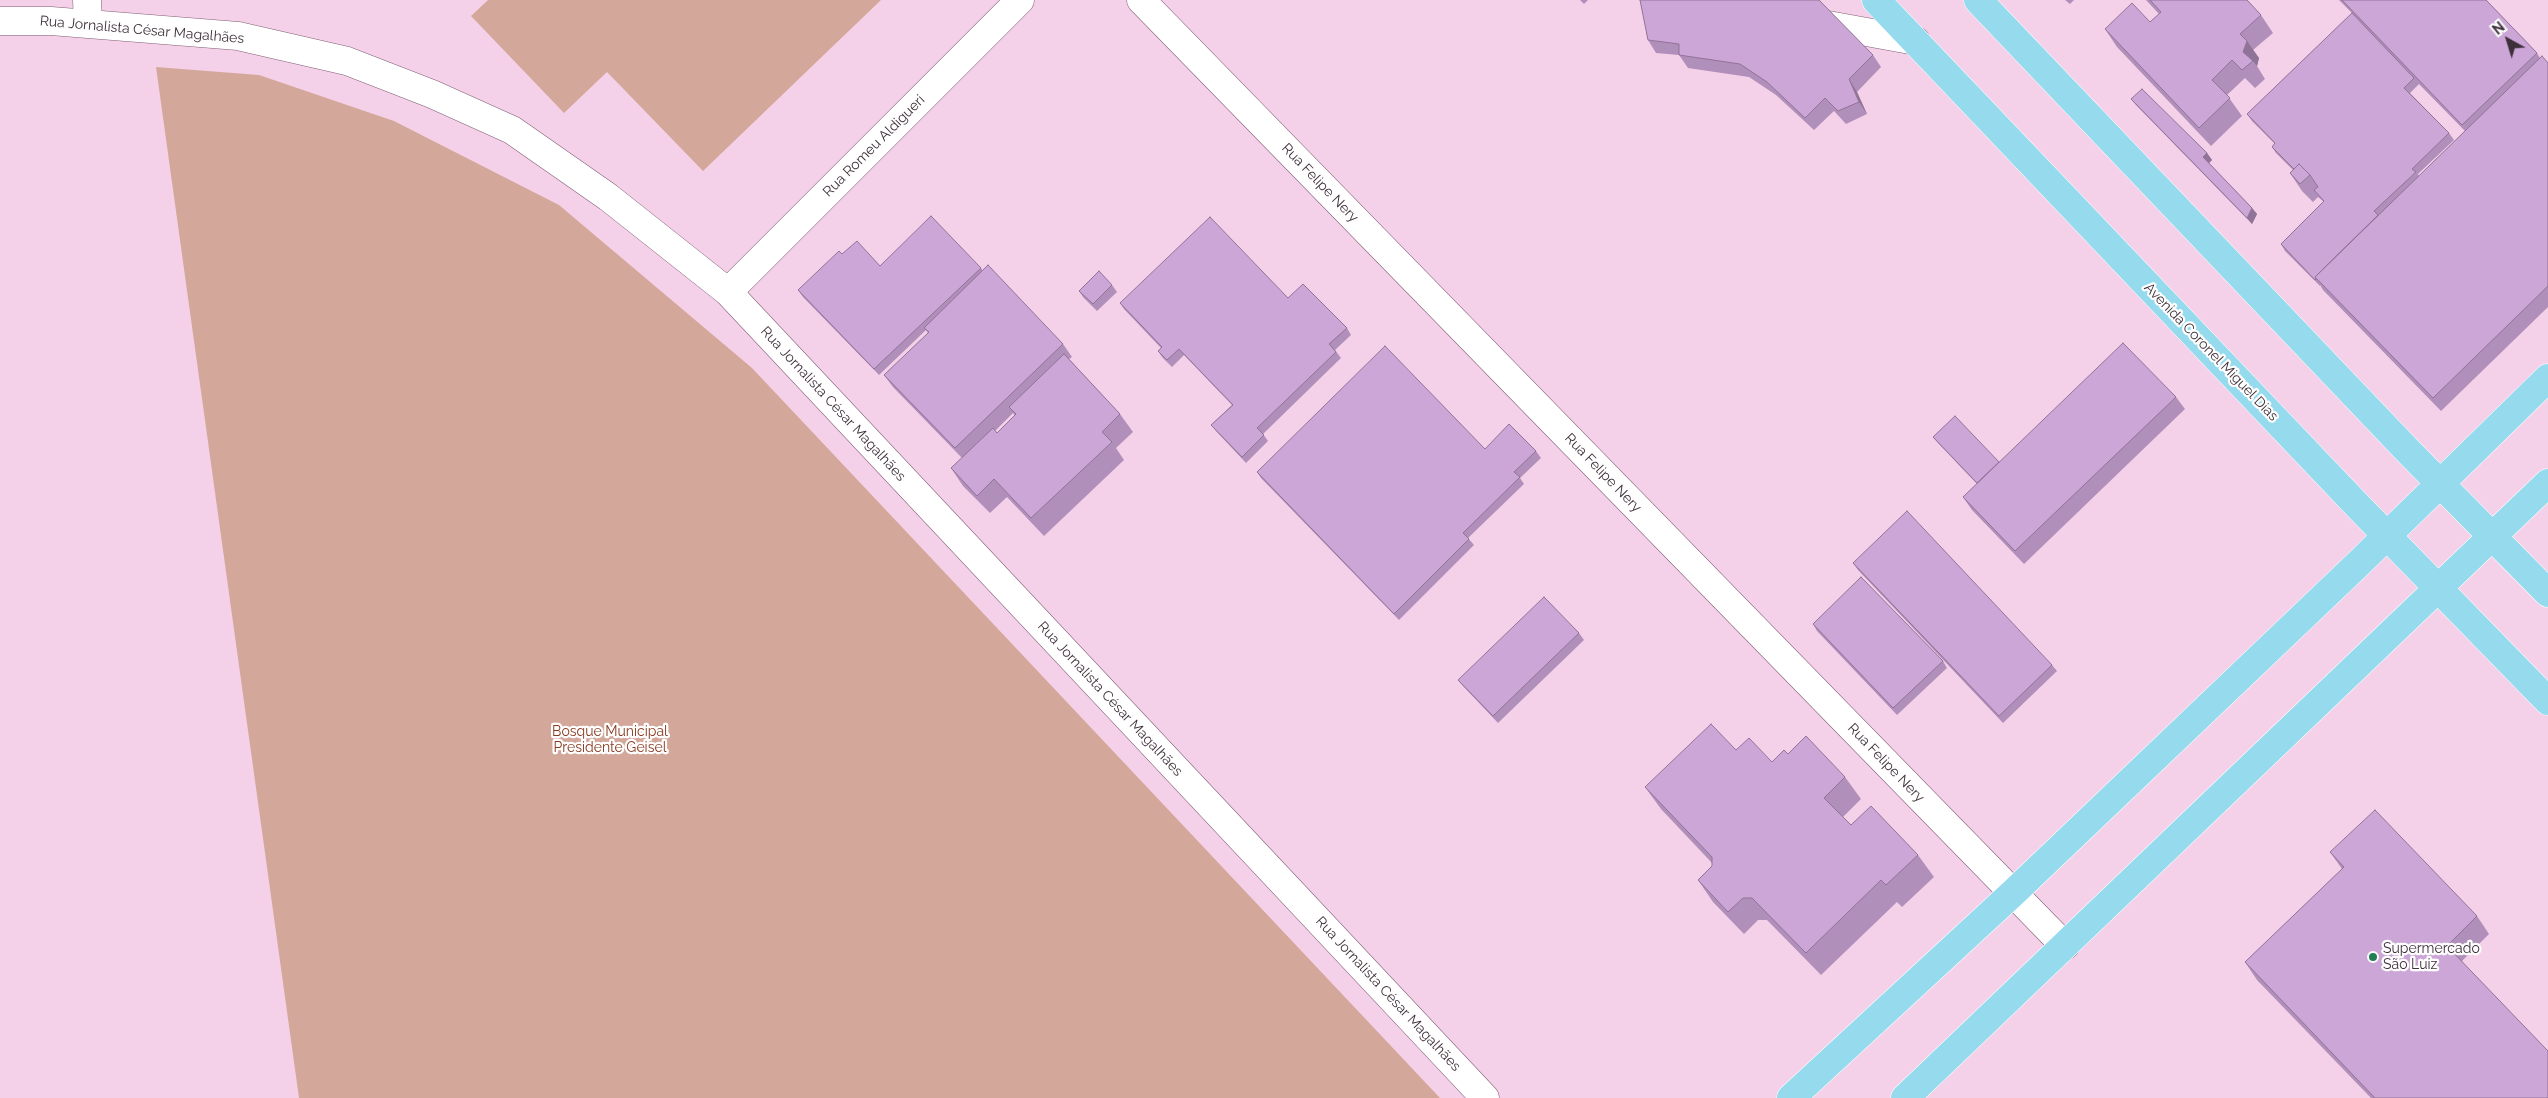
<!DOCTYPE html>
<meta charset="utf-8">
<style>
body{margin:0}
#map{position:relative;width:2548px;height:1098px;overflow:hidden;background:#f5d1e9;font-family:Raleway,sans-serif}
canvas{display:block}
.north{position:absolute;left:2483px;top:15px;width:50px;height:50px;-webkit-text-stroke:4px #fefefe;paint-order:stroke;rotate:321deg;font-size:14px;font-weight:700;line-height:20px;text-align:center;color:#3e303a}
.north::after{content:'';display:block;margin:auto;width:18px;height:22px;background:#3e303a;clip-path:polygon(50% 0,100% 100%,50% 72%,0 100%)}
</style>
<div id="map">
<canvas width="2548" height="1098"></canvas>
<div class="north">N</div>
</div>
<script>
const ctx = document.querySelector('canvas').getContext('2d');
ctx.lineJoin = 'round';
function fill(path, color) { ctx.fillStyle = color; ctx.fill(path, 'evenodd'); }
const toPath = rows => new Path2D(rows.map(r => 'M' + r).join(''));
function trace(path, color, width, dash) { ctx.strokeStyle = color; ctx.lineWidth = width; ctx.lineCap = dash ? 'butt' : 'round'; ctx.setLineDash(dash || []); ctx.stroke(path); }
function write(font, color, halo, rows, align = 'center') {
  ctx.font = font + ' Raleway,sans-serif'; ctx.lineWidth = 4.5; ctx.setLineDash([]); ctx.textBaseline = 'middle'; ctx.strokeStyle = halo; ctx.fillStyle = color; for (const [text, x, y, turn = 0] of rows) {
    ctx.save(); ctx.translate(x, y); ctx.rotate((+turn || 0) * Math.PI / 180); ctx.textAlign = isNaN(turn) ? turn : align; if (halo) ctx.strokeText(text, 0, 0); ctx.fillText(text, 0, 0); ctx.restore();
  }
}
fill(toPath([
 [488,0,881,0,703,171,607,72,564,113,471,16],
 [156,67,259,75,394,121,559,205,752,368,1440,1098,299,1098]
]), '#d3a89a');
const minor = toPath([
 [87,0,88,24],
 [1141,0,2065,946],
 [1778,0,1795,19,1916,41],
 [0,21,51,21,238,36,347,61,432,94,512,130,608,197,728,292,1485,1098],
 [728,292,1020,0]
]);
const major = toPath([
 [1876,0,2354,502,2548,701],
 [1978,0,2408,451,2548,593],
 [1791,1098,2013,893,2358,564,2548,378],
 [1905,1098,2548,483]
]);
trace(minor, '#7f5f74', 29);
trace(major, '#fff', 29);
trace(minor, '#fff', 28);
trace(major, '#95daed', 28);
fill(toPath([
 [1580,0,1588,0,1584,4],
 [2065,0,2074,0,2070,4],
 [2146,0,2247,0,2261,15,2273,33,2253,50,2259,58,2257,66,2265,79,2255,88,2245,78,2227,95,2242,116,2211,146,2117,47,2105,29,2150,22,2159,14],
 [2339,0,2486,0,2537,53,2540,58,2548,63,2548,307,2441,411,2323,290,2320,285,2320,286,2285,251,2281,244,2324,202,2318,197,2313,202,2302,191,2290,173,2293,170,2276,153,2272,147,2275,144,2252,121,2247,114,2352,13],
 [2417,82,2465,131,2419,176,2418,174,2454,140,2449,133,2410,93,2419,84],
 [1648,40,1873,55,1881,67,1857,92,1867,114,1846,124,1834,111,1814,130,1776,95,1749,77,1688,68,1679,55,1656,53],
 [2131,99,2207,153,2212,160,2209,163,2252,208,2257,214,2252,224,2136,105],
 [842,254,880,266,981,268,983,271,1063,344,1072,357,1069,359,1120,414,1133,432,1116,448,1124,460,1044,536,1007,497,990,513,963,486,951,468,962,458,893,387,884,375,928,333,926,330,879,375,803,297,798,290],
 [1013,413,1015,416,997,433,995,431],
 [1112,285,1117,292,1097,311,1083,297,1079,291],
 [1288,298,1347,328,1351,335,1335,350,1341,358,1263,434,1268,441,1246,463,1216,431,1211,425,1232,405,1184,355,1172,367,1162,357,1158,351,1161,348,1124,309,1120,303],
 [2176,397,2185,409,2024,564,1972,510,1963,497,1977,484,1938,443,1933,437,1999,462],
 [1485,449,1536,451,1541,458,1520,478,1524,484,1468,538,1474,545,1399,620,1261,478,1257,472],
 [1853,563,2052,665,2057,671,2003,723,1858,570],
 [1813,624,1943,661,1947,668,1897,715,1817,631],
 [1579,633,1584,640,1498,723,1463,686,1458,680],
 [1736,750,1772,762,1788,754,1845,777,1861,799,1843,817,1851,825,1918,855,1934,877,1902,907,1897,902,1821,975,1767,920,1758,920,1744,934,1713,902,1698,880,1712,866,1712,863,1661,809,1645,787],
 [2330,852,2477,916,2489,934,2462,961,2548,1098,2371,1098,2257,980,2245,962,2342,869]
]), '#b08fba');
fill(toPath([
 [2247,41,2259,58,2257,66,2253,61,2243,52],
 [1849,79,1857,92,1867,114,1859,102],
 [2207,153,2212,160,2208,164,2203,157],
 [2252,208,2257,214,2252,224,2247,218]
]), '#907497');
const building = toPath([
 [1640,0,1819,0,1873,55,1849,79,1859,102,1838,111,1825,98,1805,118,1767,82,1740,64,1679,55,1679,44,1648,40,1640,0],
 [2150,0,2247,0,2261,15,2240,34,2247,41,2243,52,2253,61,2242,70,2232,60,2212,80,2230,98,2199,128,2105,29,2132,3,2150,22,2161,12,2150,0],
 [2342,0,2486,0,2537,53,2462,125,2342,0],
 [2352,13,2414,78,2404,88,2449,133,2412,169,2416,172,2374,211,2378,215,2315,277,2316,279,2315,280,2281,244,2324,201,2314,190,2318,187,2310,175,2299,164,2294,169,2272,147,2275,143,2247,114,2352,13],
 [2542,56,2548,63,2548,286,2433,398,2315,277,2542,56],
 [2142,89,2207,153,2203,157,2252,208,2247,218,2131,99,2142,89],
 [2299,164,2310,175,2300,184,2290,173,2299,164],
 [931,216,981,268,874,369,798,290,839,251,842,254,857,241,880,266,931,216],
 [1210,217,1288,298,1303,284,1347,328,1329,344,1336,352,1257,428,1264,435,1242,457,1211,425,1233,405,1179,349,1167,360,1158,351,1162,347,1120,303,1210,217],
 [988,265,1063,344,955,448,884,375,929,332,924,328,988,265],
 [1099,271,1112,285,1093,304,1079,291,1099,271],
 [2123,343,2176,397,2015,551,1963,497,2123,343],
 [1385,346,1485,449,1509,424,1536,451,1514,472,1520,477,1463,533,1469,539,1394,614,1257,472,1385,346],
 [1064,354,1120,414,1102,432,1112,442,1031,518,994,479,977,496,951,468,993,428,997,433,1016,414,1009,407,1064,354],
 [1955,416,1999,462,1977,483,1933,437,1955,416],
 [1907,511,2052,665,1999,716,1853,563,1907,511],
 [1861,577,1943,661,1893,708,1813,624,1861,577],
 [1544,597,1579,633,1493,716,1458,680,1544,597],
 [1711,724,1736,750,1749,738,1772,762,1784,750,1788,754,1806,736,1845,777,1824,798,1851,825,1871,806,1918,855,1886,885,1881,880,1806,953,1752,898,1743,898,1728,912,1698,880,1712,866,1712,857,1645,787,1711,724],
 [2375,810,2477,916,2447,946,2548,1051,2548,1098,2375,1098,2245,962,2344,867,2330,852,2375,810]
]);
fill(building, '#cda6d8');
trace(building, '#907497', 1);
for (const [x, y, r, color] of [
 [2373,957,5,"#227e54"]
]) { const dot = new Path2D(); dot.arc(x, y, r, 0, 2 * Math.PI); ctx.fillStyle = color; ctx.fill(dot); trace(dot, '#fefefe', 2); }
write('14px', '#3e303a', '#fefefe', [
 ["Rua Jornalista César Magalhães",142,30,5],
 ["Rua Romeu Aldigueri",874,146,-45],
 ["Rua Felipe Nery",1320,183,46],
 ["Avenida Coronel Miguel Dias",2211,352,46],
 ["Rua Jornalista César Magalhães",833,404,47],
 ["Rua Felipe Nery",1603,473,46],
 ["Rua Jornalista César Magalhães",1110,699,47],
 ["Rua Felipe Nery",1886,763,46],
 ["Rua Jornalista César Magalhães",1388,994,47]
]);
write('14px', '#883b21', '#fefefe', [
 ["Bosque Municipal",610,732],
 ["Presidente Geisel",610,748]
]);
write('14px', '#3e303a', '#fefefe', [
 ["Supermercado",2383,949],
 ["São Luiz",2383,965]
], 'left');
</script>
